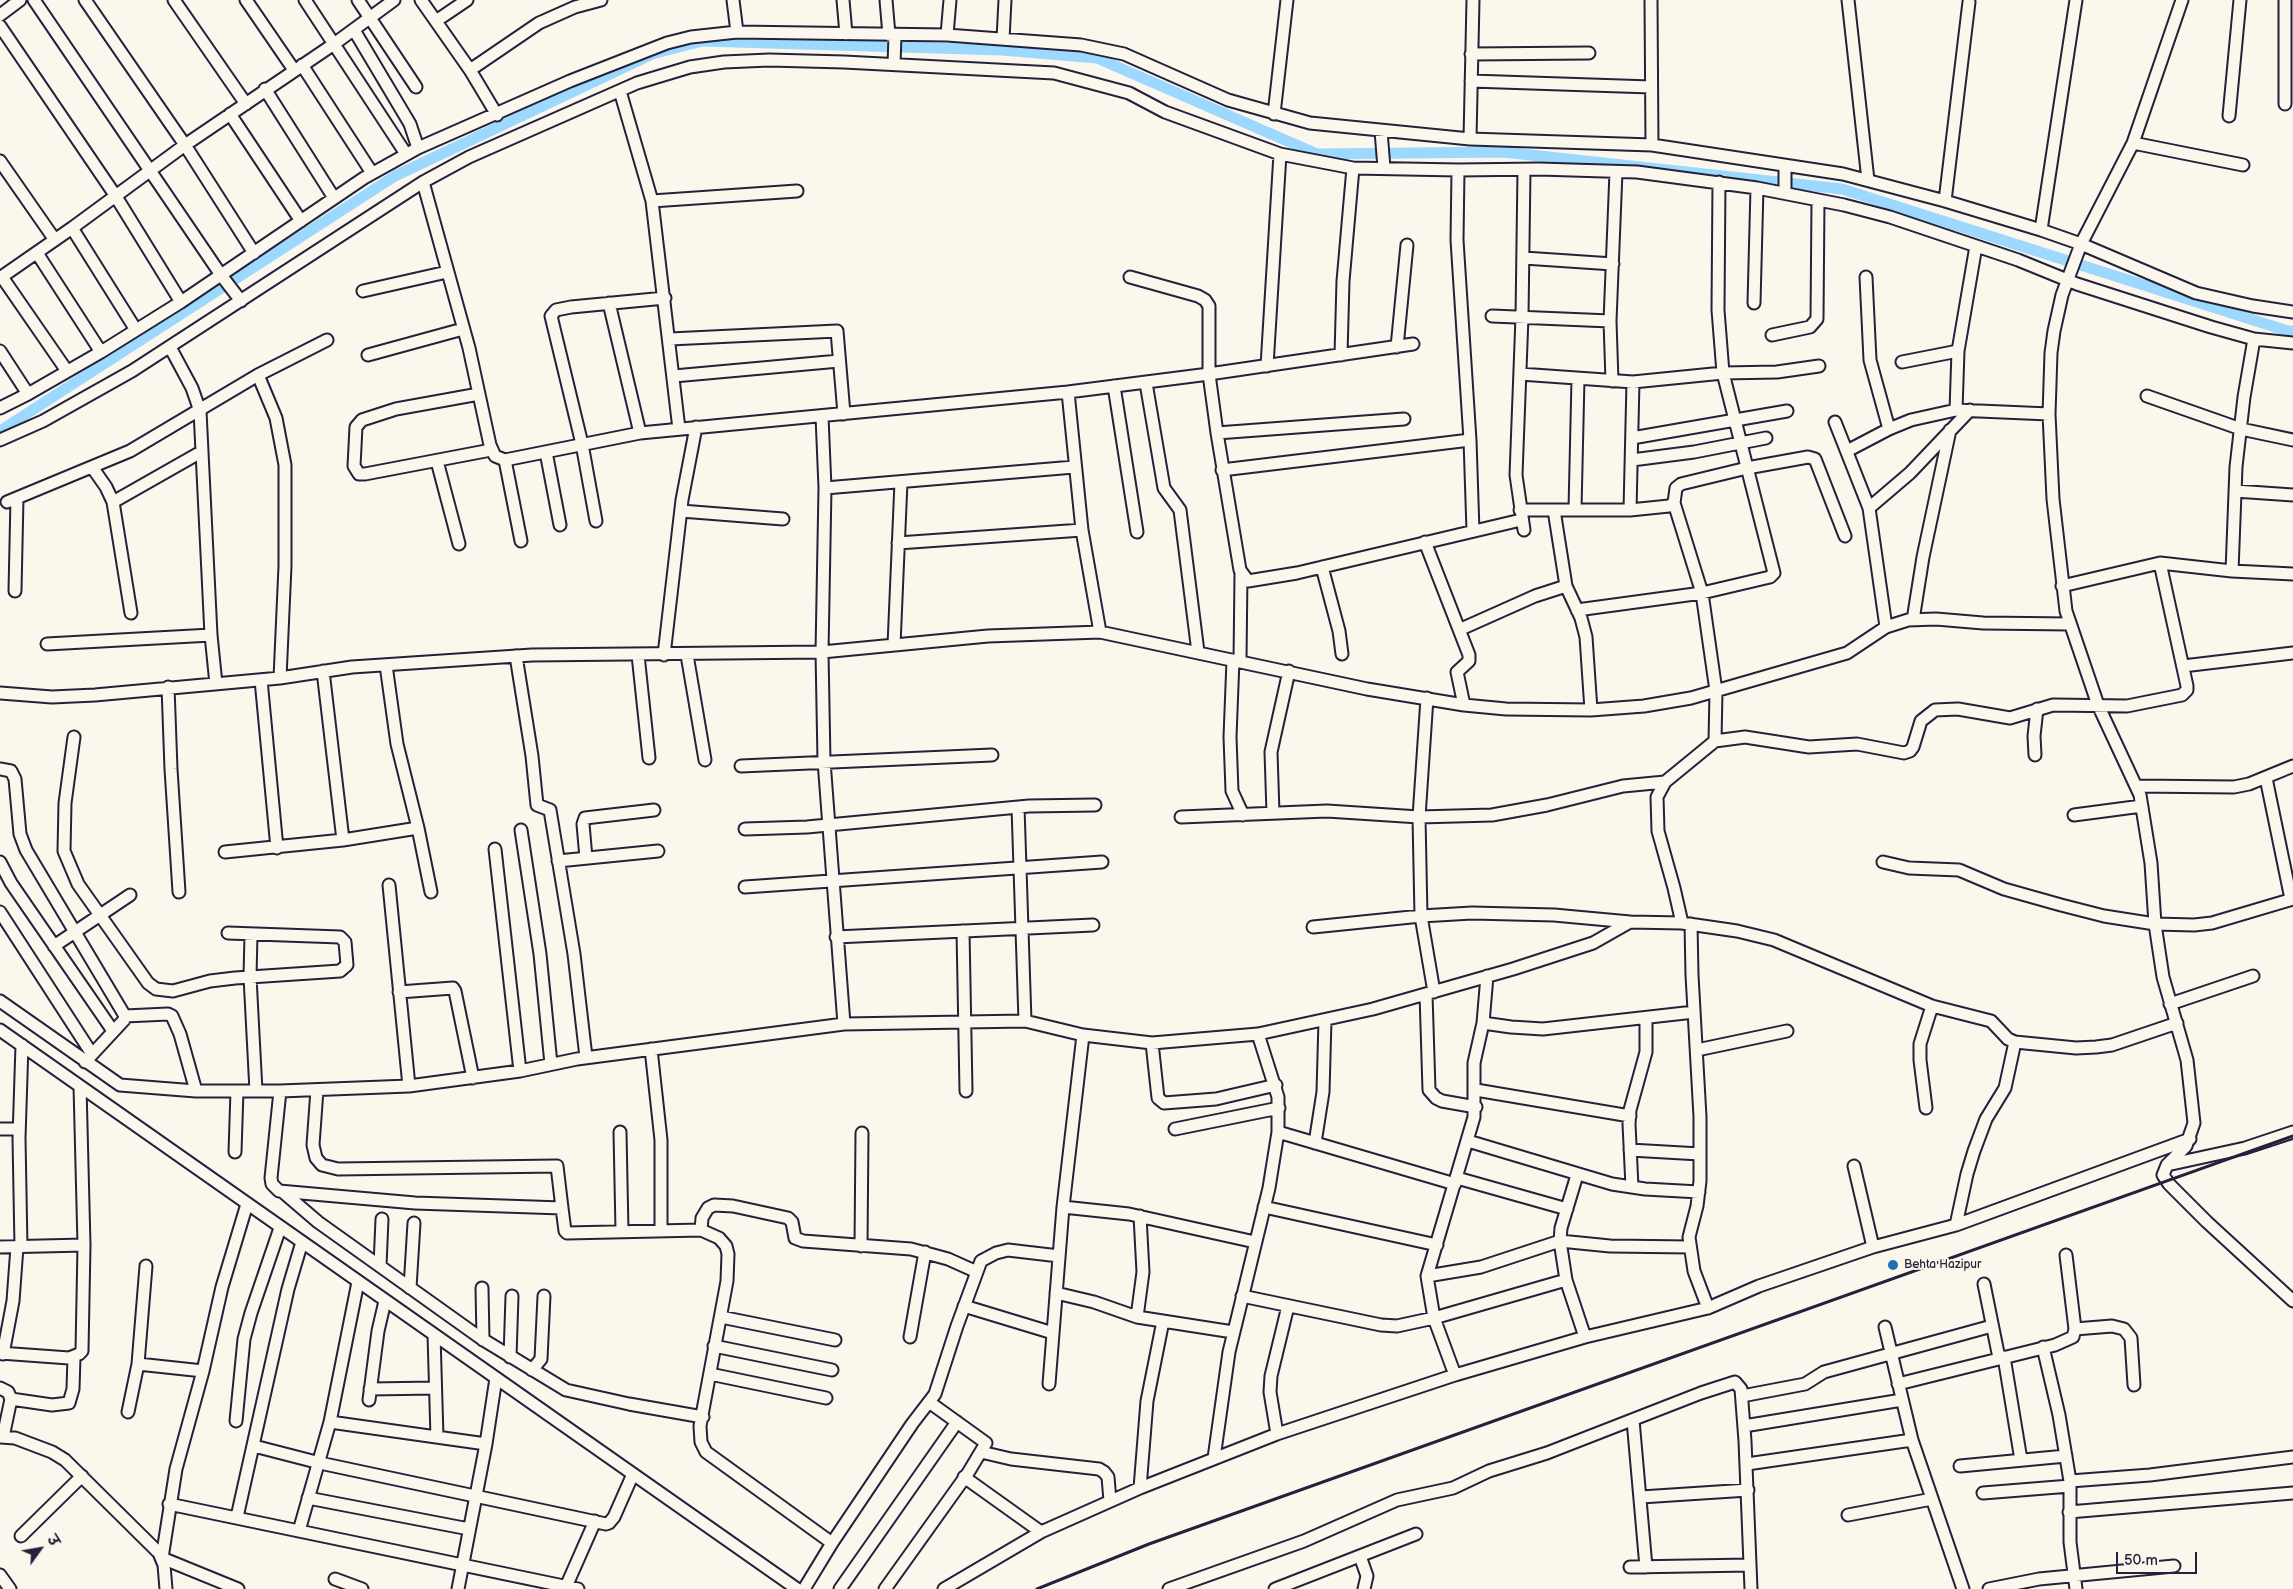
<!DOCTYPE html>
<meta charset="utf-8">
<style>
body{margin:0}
#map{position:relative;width:2293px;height:1589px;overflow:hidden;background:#fbf7ec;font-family:"Balsamiq Sans","Playpen Sans Deva",sans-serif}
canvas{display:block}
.north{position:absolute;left:15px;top:1524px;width:50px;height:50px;-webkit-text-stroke:4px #fbf7ec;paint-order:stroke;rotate:58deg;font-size:14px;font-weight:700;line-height:20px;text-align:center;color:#22223b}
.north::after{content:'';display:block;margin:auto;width:18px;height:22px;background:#22223b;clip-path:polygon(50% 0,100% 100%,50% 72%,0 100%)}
.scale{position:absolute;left:2116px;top:1552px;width:81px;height:22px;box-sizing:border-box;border:2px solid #22223b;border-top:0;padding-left:6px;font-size:15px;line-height:18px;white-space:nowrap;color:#22223b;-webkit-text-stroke:4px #fbf7ec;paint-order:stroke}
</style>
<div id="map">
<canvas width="2293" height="1589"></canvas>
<div class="north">उ</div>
<div class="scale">50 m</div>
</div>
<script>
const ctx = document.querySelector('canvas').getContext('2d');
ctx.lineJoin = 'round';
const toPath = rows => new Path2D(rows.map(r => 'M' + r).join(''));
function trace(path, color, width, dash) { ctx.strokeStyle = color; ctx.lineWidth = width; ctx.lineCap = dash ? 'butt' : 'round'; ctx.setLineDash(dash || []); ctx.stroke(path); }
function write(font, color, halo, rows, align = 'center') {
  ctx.font = font + ' "Balsamiq Sans",sans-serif'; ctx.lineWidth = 4; ctx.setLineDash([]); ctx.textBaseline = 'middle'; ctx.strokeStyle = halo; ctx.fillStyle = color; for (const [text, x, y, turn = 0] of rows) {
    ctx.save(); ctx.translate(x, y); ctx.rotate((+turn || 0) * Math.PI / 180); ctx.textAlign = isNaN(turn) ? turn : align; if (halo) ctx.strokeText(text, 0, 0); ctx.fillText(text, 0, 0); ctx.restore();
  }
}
trace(toPath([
 [0,431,395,176,652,54,702,41,1002,50,1097,58,1317,154,1503,152,1842,189,2288,331,2293,331]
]), '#9dd9fe', 11);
const minor = toPath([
 [34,0,221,275,241,301],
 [85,0,185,145,254,253],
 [174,0,246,104],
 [246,0,294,70],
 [305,0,406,154],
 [358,0,416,87],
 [421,0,470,70,497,115],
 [733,0,737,32],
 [843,0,846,34],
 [886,0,889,35],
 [1651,0,1652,145],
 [1848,0,1868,180],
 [2182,0,2133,143,2081,244,2062,295,2054,331,2051,353,2049,414,2053,499,2066,611,2098,705,2140,795,2151,863,2155,924,2163,977,2187,1060,2194,1123,2186,1146,2167,1165,2163,1175,2169,1184,2207,1222,2293,1301],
 [2285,0,2285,104],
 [0,15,20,0],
 [436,21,467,0],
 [0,26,115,195,181,302],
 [354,30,410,124,418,148],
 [947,35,950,0],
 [1003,39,1005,0],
 [1471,54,1589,53],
 [302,65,372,173],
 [894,65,895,35],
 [470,70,539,23,575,7,601,0],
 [1471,81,1651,87],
 [265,89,334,198],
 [620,91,652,201,679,429],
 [230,114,301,221],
 [1274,114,1287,0],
 [2229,116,2240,0],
 [1381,131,1384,168],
 [1470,139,1473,0],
 [2133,143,2243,165],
 [0,161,55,240],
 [1458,170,1457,240,1470,440,1473,531],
 [1524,170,1522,317,1516,475,1524,530],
 [423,182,469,348,490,445,495,456,505,460,640,433,1068,392,1209,374,1413,344],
 [1785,193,1785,166],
 [652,201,797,191],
 [1945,201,1969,2],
 [72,228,136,330],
 [2041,230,2076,0],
 [37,253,101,352],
 [1524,258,1613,264],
 [2,277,67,371],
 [1130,277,1198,296,1205,300,1209,306,1209,374,1217,433,1240,570,1248,581,1297,573,1521,520],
 [1866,277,1870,360,1889,429],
 [0,278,72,228,185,145,334,44,394,0],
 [363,291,447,272],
 [609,303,640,433],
 [1754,303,1757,188],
 [1492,316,1610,321],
 [1772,335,1810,327,1817,319,1818,201],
 [670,339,837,331,844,414],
 [170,347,192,388,200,411,211,635,216,684],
 [1397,347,1407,245],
 [0,351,28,394],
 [368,355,463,329],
 [1341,355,1343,281,1353,168],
 [1902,362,1958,351],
 [1267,366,1280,154],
 [1520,374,1633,382,1723,373,1777,372,1819,366],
 [258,375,276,418,285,465,285,566,280,678],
 [674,376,839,361],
 [1612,381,1610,321,1616,172],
 [1146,383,1164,488,1180,510,1198,652],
 [1114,386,1137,532],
 [1068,392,1082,530,1100,632],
 [479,394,396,409,362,420,356,427,354,466,359,474,365,474,491,450],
 [2147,396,2241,429,2293,440],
 [0,408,28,394,101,352,181,302,364,178,418,148,570,81,667,43,691,37,737,32,947,35,1081,45,1124,54,1228,100,1310,123,1470,139,1652,145,1843,174,1945,201,2041,230,2081,244,2196,293,2253,306,2293,312],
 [1956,410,1958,351,1976,246],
 [822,416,825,488,822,652,824,761,844,1024],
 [1835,422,1869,508,1886,627],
 [1217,433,1404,419],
 [1632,438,1787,411],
 [0,440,43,421,132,371,423,182,469,157,637,83,690,67,724,62,769,60,844,62,1054,73,1129,93,1165,112,1280,154,1353,168,1458,170,1539,169,1637,172,1757,188,1844,205,1890,217,2018,260,2077,284,2211,327,2254,339,2293,343],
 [1847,451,1889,429,1911,420,1956,410,2049,414],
 [546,452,560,525],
 [505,460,521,541],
 [1632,460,1694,452,1766,438],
 [437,461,459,544],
 [92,467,106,487,113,502,131,613],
 [1222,470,1470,440],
 [825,488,1074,467],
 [2235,491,2293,495],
 [7,502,130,451,258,375,327,340],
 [113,502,201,452],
 [1674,503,1702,593,1716,691,1715,741],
 [1869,508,1910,473,1970,410],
 [1575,509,1578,379],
 [1520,510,1630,510,1669,506,1674,503,1676,488,1681,484,1747,468,1808,457,1815,459,1817,464,1845,536],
 [1554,510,1566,586,1581,618,1586,637,1591,710],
 [1630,510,1633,382],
 [681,511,783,519],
 [596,521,582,444,551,316,556,310,571,307,665,298],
 [1425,542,1469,655,1469,661,1457,672,1464,705],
 [898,543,1082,530],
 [1322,567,1339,631,1342,654],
 [2232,571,2236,467,2244,397,2254,339],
 [2062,586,2160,563,2232,571,2293,574],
 [15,591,17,498],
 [1577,610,1702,593,1770,577,1774,573,1723,373,1718,310,1719,182],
 [1913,620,1923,557,1950,430],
 [1461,629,1535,596,1566,586],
 [47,644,211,635],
 [894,645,901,482],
 [638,655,649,758],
 [664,655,682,500,696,427],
 [687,655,705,760],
 [516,656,532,756,537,805,550,810,574,954,586,1057],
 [1233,660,1230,737,1232,791,1243,815],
 [1240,661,1241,574],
 [386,665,397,744,418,828,431,892],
 [2183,666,2293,653],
 [323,671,343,840],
 [261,680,277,848],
 [168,687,171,769,179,892],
 [0,693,52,697,95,695,280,678,352,667,532,655,822,652,988,636,1100,632,1367,689,1464,705,1506,709,1591,710,1644,706,1691,698,1847,653,1886,627,1908,620,1936,619,1983,623,2070,624],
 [1427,698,1419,817,1421,916,1472,913,1554,915,1630,922],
 [74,737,65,803,64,851,78,884,148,983,156,989,173,991,210,981,235,978,340,971,347,965,345,942,340,937,228,933],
 [2035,755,2034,736,2037,709],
 [741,766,992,755],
 [0,769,11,771,15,779,20,834,26,850,125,1016,124,1020,85,1062],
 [2266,778,2291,899],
 [2137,786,2234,787,2249,784,2293,766],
 [1018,807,1025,1021],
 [1273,813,1271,752,1289,671],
 [2074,815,2142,806],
 [1181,817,1327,811,1419,817,1492,815,1547,805,1623,786,1665,782],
 [745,829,807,827,1029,806,1095,805],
 [521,830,540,954,551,1064],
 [495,849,520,1071],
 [225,852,343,840,418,828],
 [586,858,583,824,585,818,654,810],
 [558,861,658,851],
 [0,862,11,883,113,1031],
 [1883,862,1909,868,1959,870,2004,889,2061,905,2104,916,2155,924,2194,925,2212,923,2293,899],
 [389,885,409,1086],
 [745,887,1102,862],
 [0,912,92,1054],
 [1682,923,1674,888,1658,831,1657,797,1665,782,1715,741,1745,737,1809,747,1857,744,1904,753,1910,751,1913,747,1921,721,1935,710,1958,709,2010,718,2053,705,2127,706,2182,695,2187,690,2187,686,2160,563],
 [1691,924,1692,975,1700,1117,1700,1181,1697,1206,1689,1237,1694,1271,1708,1308],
 [1313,927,1421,916,1434,992],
 [963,931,966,1091],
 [251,934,250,977,256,1091],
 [836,937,1093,925],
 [54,946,130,895],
 [399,992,453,988,455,991,473,1078],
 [1426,994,1429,1090,1436,1098,1442,1101,1476,1107],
 [0,1001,120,1085,196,1091,280,1091,409,1086,520,1071,577,1059,844,1024,1025,1021,1083,1035,1152,1043,1258,1034,1373,1009,1513,969,1593,943,1630,922,1682,923,1737,931,1774,940,1932,1006,1991,1021,2008,1039,2015,1042,2076,1048,2096,1047,2112,1045,2177,1023],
 [2170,1004,2253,976],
 [125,1016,168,1014,172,1016,180,1034,196,1091],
 [1483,1023,1511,1027,1543,1029,1694,1012],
 [0,1030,797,1589],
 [1152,1043,1158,1098,1164,1103,1216,1099,1276,1085],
 [651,1049,661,1140,661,1230],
 [1697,1050,1787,1031],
 [317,1090,313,1145,316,1158,322,1165,338,1169,557,1166,562,1208],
 [1476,1090,1630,1116],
 [280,1091,271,1178,272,1184,279,1191,415,1203,562,1208,565,1231,567,1233,701,1230,719,1238,726,1246,728,1254,727,1281,700,1426,701,1442,706,1452,832,1543],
 [1926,1108,1920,1060,1920,1044,1932,1006],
 [0,1129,19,1129],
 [1175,1129,1279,1108],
 [620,1132,622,1231],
 [1278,1132,1455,1184],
 [1468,1141,1612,1184,1645,1189,1699,1192],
 [1315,1143,1323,1092,1325,1020],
 [1630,1150,1700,1154],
 [235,1152,237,1091],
 [2167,1165,2245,1148,2293,1132],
 [1854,1166,1873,1247],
 [1577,1175,1561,1228,1560,1241,1566,1280,1585,1337],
 [1457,1178,1567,1209],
 [1632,1187,1629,1124,1630,1110,1646,1052,1646,1018],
 [283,1192,318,1222,482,1339,566,1390,629,1404,703,1417],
 [1063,1207,1129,1214,1255,1242],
 [1264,1207,1437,1245],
 [1956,1225,1967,1174,1974,1151,1986,1119,2005,1088,2015,1042],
 [701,1230,702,1218,708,1208,714,1205,733,1206,788,1218,792,1222,795,1238,803,1241,911,1249,948,1259,977,1272],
 [861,1246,862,1133],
 [0,1247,84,1245],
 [21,1247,19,1138,22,1045],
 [380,1266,382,1219],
 [1427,1276,1481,1267,1560,1241,1610,1246,1690,1247],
 [1984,1284,1999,1358],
 [410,1288,414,1223],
 [482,1288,483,1340],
 [1056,1293,1094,1302,1137,1317,1233,1332],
 [1242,1296,1381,1325,1397,1326,1434,1318,1566,1280],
 [964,1306,1053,1333],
 [721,1317,835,1340],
 [1137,1317,1143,1272,1140,1216],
 [1885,1327,1912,1440,1963,1589],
 [2075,1329,2112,1326,2124,1329,2131,1338,2134,1385],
 [434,1335,437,1437],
 [910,1337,925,1252],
 [714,1346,832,1370],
 [2043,1347,2059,1415,2070,1481,2070,1542,2076,1589],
 [0,1353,69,1358,79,1354,82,1351,84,1245,80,1086],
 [3,1354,13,1301,17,1247],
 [510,1357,512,1296],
 [2004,1357,2021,1460],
 [138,1364,203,1371],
 [532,1370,541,1359,544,1296],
 [710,1374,826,1398],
 [1455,1375,1434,1318,1427,1276,1474,1117,1474,1063,1483,1023,1487,976],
 [1049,1384,1063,1207,1083,1035],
 [1898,1384,2055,1345,2073,1337,2075,1329,2066,1255],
 [0,1388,8,1392,11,1399,3,1437],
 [370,1389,435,1388],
 [1742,1396,1805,1384,1824,1372,1992,1326],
 [11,1399,52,1405,69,1403,73,1389,74,1357],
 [369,1400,378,1331,385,1301],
 [128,1412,138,1364,146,1266],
 [1633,1420,1646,1567],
 [236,1421,244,1339,251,1313,280,1228],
 [330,1422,486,1444],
 [1744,1426,1902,1400],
 [1277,1434,1270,1392,1271,1376,1288,1306],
 [0,1437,15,1438,52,1452,65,1460,159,1553,164,1565,166,1589],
 [254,1446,320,1463,606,1524,609,1523,614,1517,633,1474],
 [981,1452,1011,1459,1099,1469,1104,1472,1108,1477,1110,1501],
 [1214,1458,1229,1352,1269,1188,1278,1132,1278,1097,1258,1034],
 [1747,1464,1912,1440],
 [1960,1466,2066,1456],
 [964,1477,1041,1532],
 [2070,1481,2150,1475,2293,1457],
 [1140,1488,1147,1401,1163,1321],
 [1983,1493,2070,1486],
 [1641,1497,1748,1490],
 [308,1498,469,1529],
 [169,1504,578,1589],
 [2069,1512,2293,1493],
 [1848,1515,1932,1499],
 [237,1517,288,1289,302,1242],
 [299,1531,330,1422,358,1282],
 [21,1536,82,1476],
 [1360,1556,1367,1576,1364,1589],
 [1630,1567,1750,1565],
 [0,1575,10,1589],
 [335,1579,362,1589],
 [238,1589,162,1558,176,1469,203,1371,222,1287,247,1204],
 [458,1589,486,1444,496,1378],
 [565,1589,595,1521],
 [804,1589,832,1543,912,1424,935,1394,957,1326,981,1261,996,1253,1008,1250,1059,1256],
 [840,1589,957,1422],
 [885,1589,968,1473,986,1443,929,1402],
 [944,1589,1041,1532,1140,1488,1277,1434,1455,1375,1585,1337,1708,1308,1759,1286,1873,1247,1956,1225,2190,1139],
 [1169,1589,1304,1541,1397,1500,1453,1488,1489,1471,1547,1453,1701,1393,1735,1382,1741,1389,1745,1441,1751,1589],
 [1275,1589,1416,1534],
 [1989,1589,2039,1579,2174,1566]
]);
trace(minor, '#22223b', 15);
trace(minor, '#fbf7ec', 11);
trace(toPath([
 [1037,1589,1149,1544,2293,1136]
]), '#22223b', 3);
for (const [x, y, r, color] of [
 [1893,1265,6,"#1f6fb2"]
]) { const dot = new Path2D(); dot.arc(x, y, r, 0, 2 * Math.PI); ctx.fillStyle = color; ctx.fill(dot); trace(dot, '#fbf7ec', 2); }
write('12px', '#22223b', '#fbf7ec', [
 ["Behta Hazipur",1904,1265]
], 'left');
</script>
